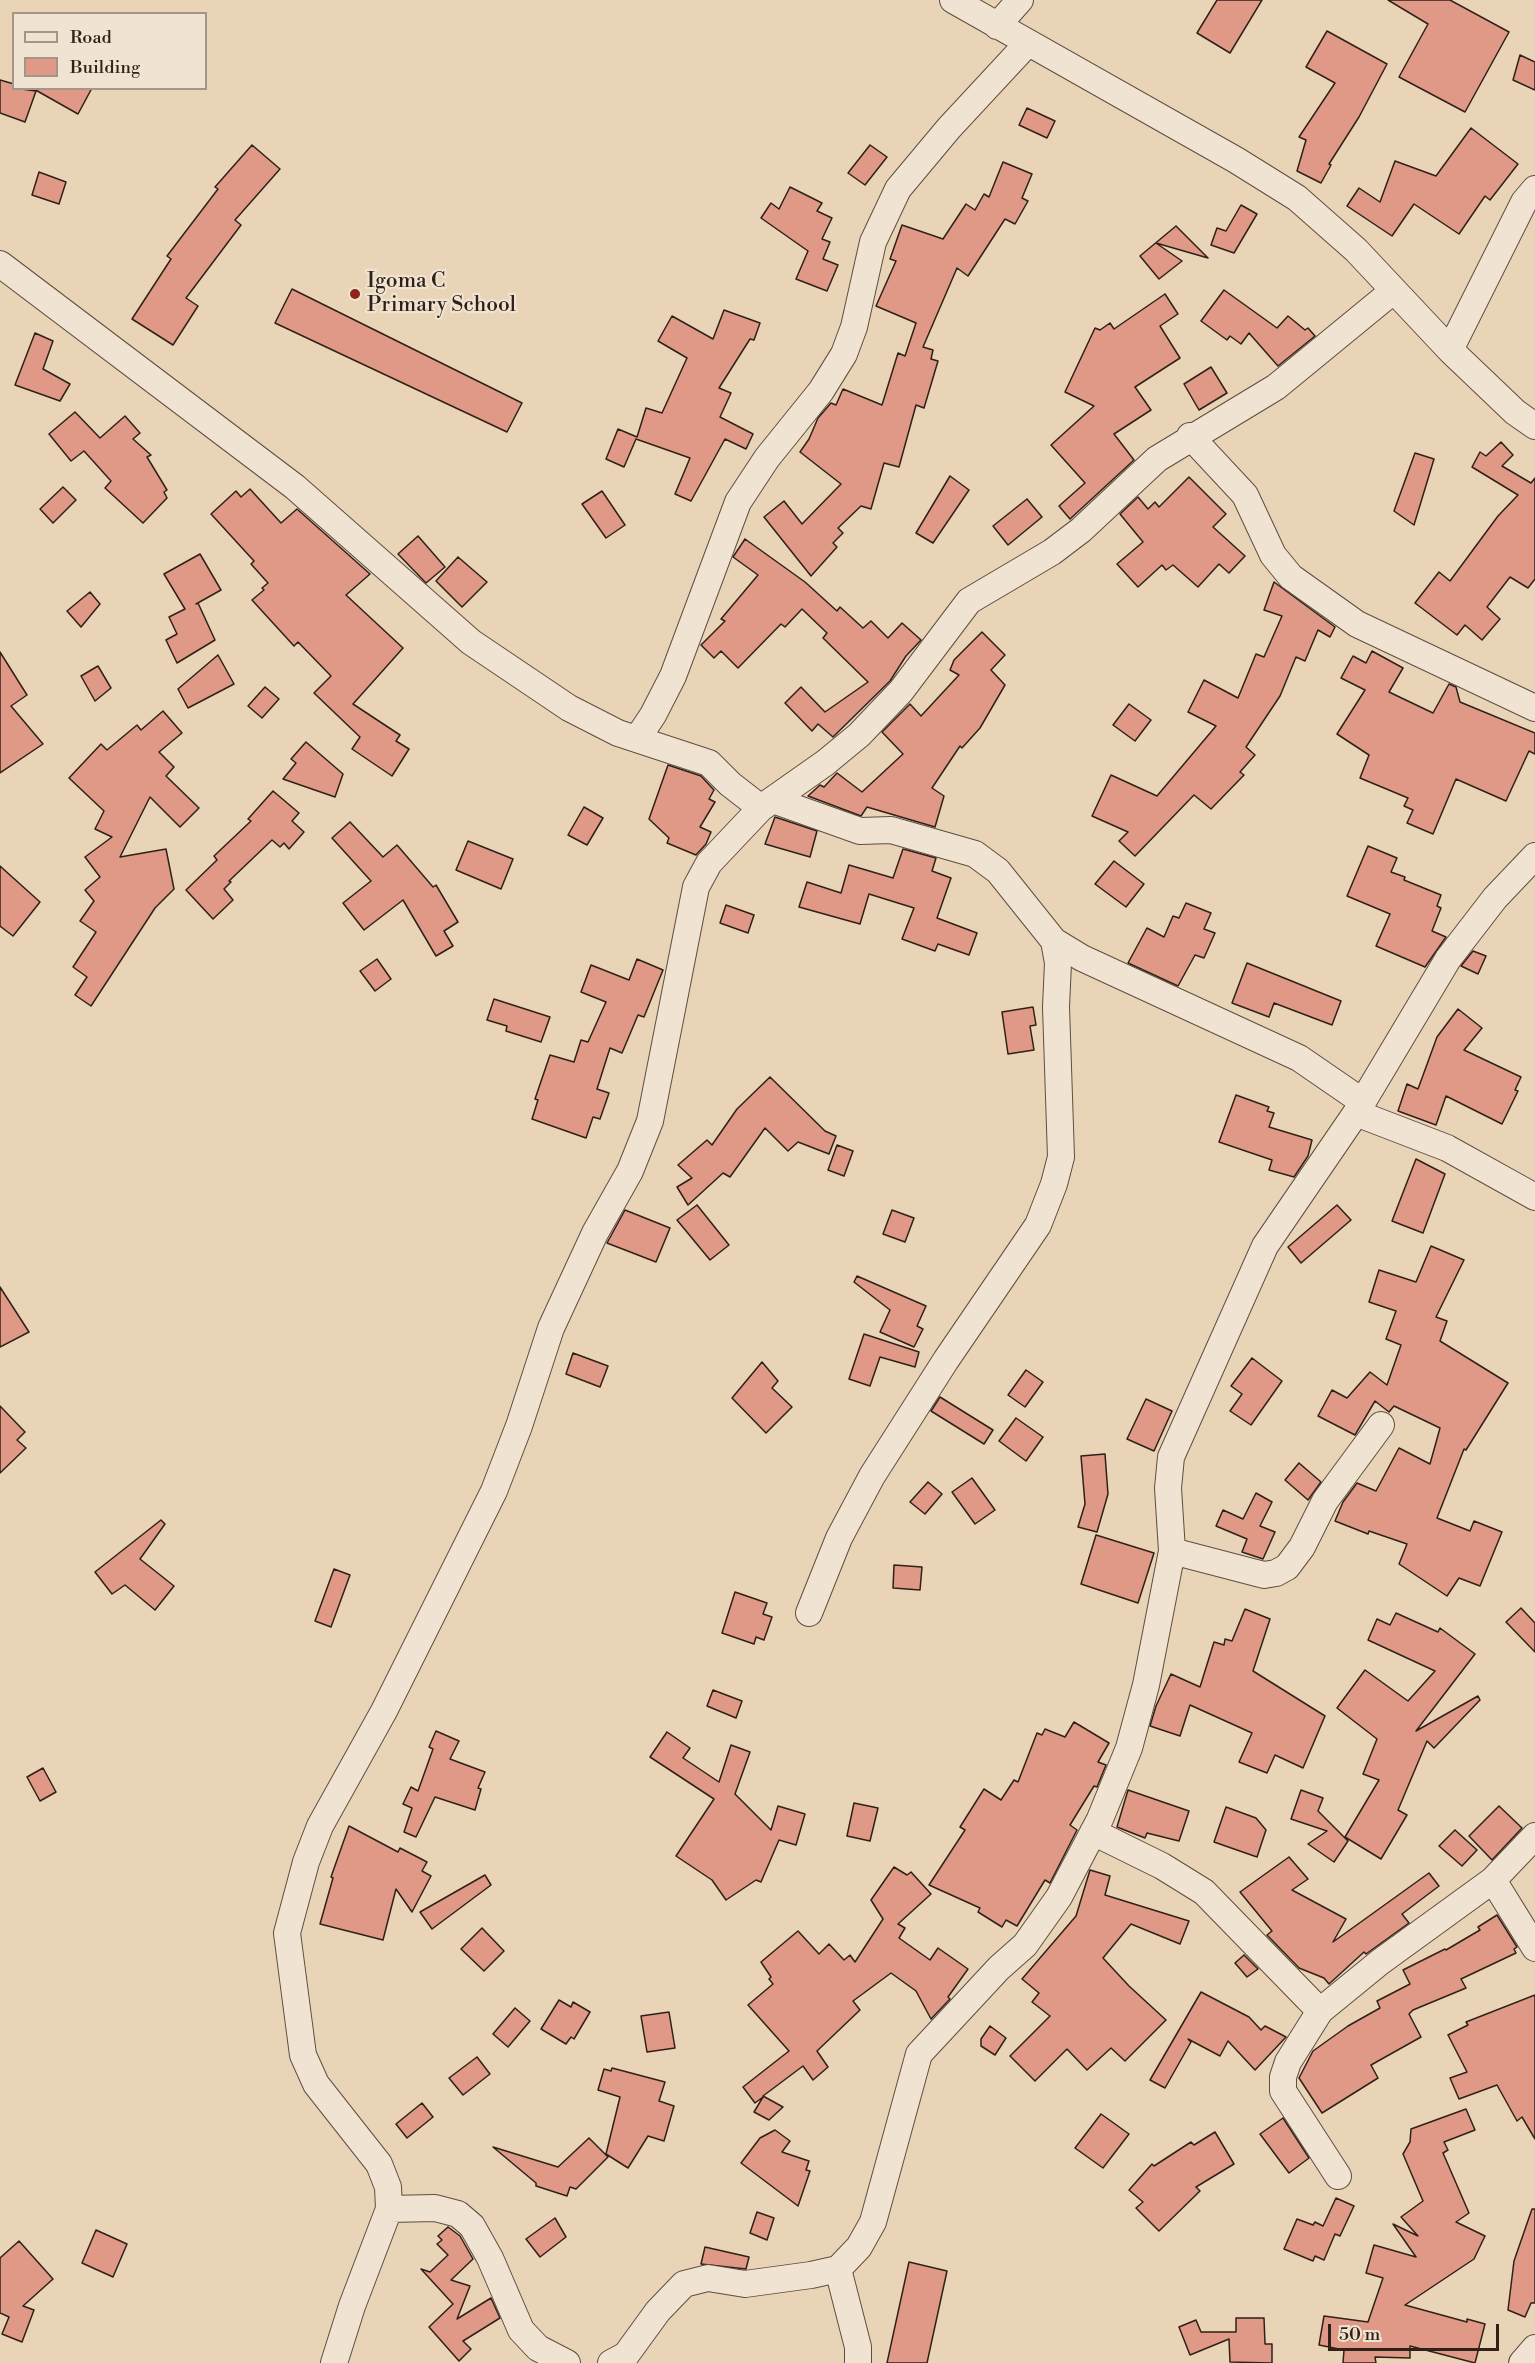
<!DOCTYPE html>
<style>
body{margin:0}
#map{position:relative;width:1535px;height:2363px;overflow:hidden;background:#e9d4b8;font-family:"Libre Bodoni",serif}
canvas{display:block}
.legend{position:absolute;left:12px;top:12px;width:195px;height:78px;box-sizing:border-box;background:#f1e3d1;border:2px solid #a39587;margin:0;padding:8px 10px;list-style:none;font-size:18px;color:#2f2118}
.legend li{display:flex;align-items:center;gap:12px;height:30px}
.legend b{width:30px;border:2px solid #a39587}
.scale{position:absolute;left:1328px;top:2324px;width:171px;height:27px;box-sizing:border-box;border:3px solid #2f2118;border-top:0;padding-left:8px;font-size:18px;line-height:21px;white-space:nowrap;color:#2f2118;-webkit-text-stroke:4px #f1e3d1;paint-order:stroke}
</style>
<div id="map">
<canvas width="1535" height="2363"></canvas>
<ul class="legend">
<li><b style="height:8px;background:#f1e3d1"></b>Road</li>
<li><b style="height:16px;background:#df9986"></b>Building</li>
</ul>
<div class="scale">50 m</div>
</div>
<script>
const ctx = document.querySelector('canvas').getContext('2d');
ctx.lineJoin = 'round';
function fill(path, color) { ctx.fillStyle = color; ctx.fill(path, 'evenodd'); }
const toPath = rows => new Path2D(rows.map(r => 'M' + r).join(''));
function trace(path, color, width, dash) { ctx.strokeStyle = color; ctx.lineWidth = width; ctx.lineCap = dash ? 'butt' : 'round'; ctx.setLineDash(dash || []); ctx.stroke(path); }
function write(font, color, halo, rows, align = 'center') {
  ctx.font = font + ' "Libre Bodoni",serif'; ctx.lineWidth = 4.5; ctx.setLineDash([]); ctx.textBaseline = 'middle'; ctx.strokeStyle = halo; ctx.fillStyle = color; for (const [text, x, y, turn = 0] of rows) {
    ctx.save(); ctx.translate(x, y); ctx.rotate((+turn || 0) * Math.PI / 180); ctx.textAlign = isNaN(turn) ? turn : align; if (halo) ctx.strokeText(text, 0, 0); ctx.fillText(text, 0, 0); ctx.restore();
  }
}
const building = toPath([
 [1217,0,1262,0,1230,53,1197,33,1217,0],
 [1388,0,1450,0,1509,32,1465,112,1399,77,1428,24,1388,0],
 [1327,31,1387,64,1359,117,1329,164,1331,165,1321,183,1297,171,1306,140,1299,137,1335,83,1306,67,1327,31],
 [1520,55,1535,62,1535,90,1513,80,1520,55],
 [0,80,14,84,14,88,36,91,25,122,0,113,0,80],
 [32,88,92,88,78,114,32,88],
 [1027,108,1055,121,1047,138,1019,125,1027,108],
 [1471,128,1518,164,1490,200,1485,196,1459,234,1414,204,1392,236,1347,206,1359,188,1380,202,1395,161,1436,176,1471,128],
 [252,145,280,169,235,220,241,225,186,298,198,306,173,345,132,319,171,259,167,256,218,189,215,187,252,145],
 [870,145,887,157,865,185,848,173,870,145],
 [1003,162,1032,174,1022,198,1028,201,1015,224,1005,219,968,276,957,268,923,347,933,350,931,359,938,361,924,408,916,405,899,467,884,463,871,509,861,506,838,528,843,533,833,543,837,547,811,576,764,517,784,501,802,524,841,484,800,452,809,439,818,418,831,403,836,405,843,389,882,405,898,353,905,356,916,323,876,306,896,261,890,259,902,225,943,239,966,204,975,210,984,194,989,197,1003,162],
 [39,172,66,182,59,204,32,195,39,172],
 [790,187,822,203,817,211,832,218,822,239,830,242,823,259,838,265,827,291,796,279,808,251,761,218,771,203,779,209,790,187],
 [1241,205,1257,214,1234,253,1211,245,1217,228,1226,231,1241,205],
 [1176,226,1208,258,1156,243,1182,261,1159,279,1140,256,1176,226],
 [292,289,522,403,507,432,275,323,292,289],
 [1224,290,1277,328,1288,316,1305,330,1308,328,1315,336,1278,366,1249,333,1241,344,1230,336,1227,340,1201,321,1224,290],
 [1165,294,1178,314,1160,326,1180,358,1135,387,1151,410,1114,434,1134,460,1070,519,1059,506,1085,483,1051,445,1094,406,1065,392,1095,328,1100,330,1110,323,1114,329,1165,294],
 [724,310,760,323,754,340,750,339,719,388,731,393,720,417,753,434,746,449,725,439,691,501,675,494,690,458,636,439,624,467,606,459,618,429,637,437,646,408,662,413,687,358,658,341,672,316,713,339,724,310],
 [35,333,53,341,43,369,70,384,60,401,15,385,35,333],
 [1211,367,1227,393,1199,410,1184,384,1211,367],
 [75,412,100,438,125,416,140,433,133,439,151,455,147,457,167,490,164,492,167,498,143,523,105,488,111,481,84,451,71,461,49,434,75,412],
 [1501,442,1513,455,1502,466,1531,483,1535,478,1535,579,1528,588,1510,577,1487,607,1500,619,1482,640,1465,625,1457,635,1415,603,1439,572,1450,581,1498,516,1518,495,1472,467,1480,452,1486,456,1501,442],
 [1415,453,1434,459,1414,525,1394,511,1415,453],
 [950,476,969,490,933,543,916,533,950,476],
 [1189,477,1226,514,1213,527,1245,556,1229,573,1219,564,1198,587,1173,565,1166,570,1162,565,1138,587,1117,564,1143,542,1120,514,1138,497,1148,509,1155,502,1159,507,1189,477],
 [63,487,76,500,53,523,40,509,63,487],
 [250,489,281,523,297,509,370,574,346,595,403,648,353,704,400,735,396,741,409,749,392,776,352,749,360,737,314,693,331,676,298,642,294,646,252,600,264,590,262,588,268,583,251,564,254,561,211,514,236,491,241,497,250,489],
 [602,491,625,525,606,538,582,504,602,491],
 [1027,499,1042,517,1008,545,993,526,1027,499],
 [418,536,445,567,426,583,398,554,418,536],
 [745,539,805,582,837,611,840,607,863,628,871,621,888,638,902,623,921,640,906,656,890,681,833,737,818,724,812,731,785,703,801,687,825,712,868,682,823,638,827,633,802,609,785,627,781,624,738,668,721,651,714,658,701,645,725,621,721,619,758,575,733,557,745,539],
 [200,554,221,590,196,604,198,603,215,640,177,663,166,640,177,634,169,617,185,609,164,574,200,554],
 [458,557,487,582,462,607,436,581,458,557],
 [1274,582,1335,627,1330,637,1318,630,1305,661,1296,657,1280,696,1246,747,1255,755,1240,772,1244,775,1211,809,1194,795,1135,856,1119,841,1128,832,1092,816,1111,775,1157,796,1216,726,1188,712,1204,680,1238,698,1256,654,1264,657,1282,616,1264,610,1274,582],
 [90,592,100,604,81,627,67,611,90,592],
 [982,632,1005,655,991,670,1005,685,980,728,962,748,960,746,932,788,944,796,935,827,867,807,861,816,808,796,820,785,824,787,837,773,862,792,903,754,882,732,910,704,921,716,959,675,950,670,954,660,982,632],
 [1372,651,1403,668,1389,692,1433,713,1449,684,1456,687,1460,702,1535,733,1535,754,1529,751,1506,801,1456,779,1433,834,1407,823,1413,810,1404,806,1408,798,1360,778,1369,755,1337,734,1365,690,1341,678,1353,656,1366,663,1372,651],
 [0,652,27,695,11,706,43,744,0,773,0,652],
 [218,655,234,684,188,708,178,689,218,655],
 [98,666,111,688,95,701,81,676,98,666],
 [265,687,279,699,262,718,248,706,265,687],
 [1129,704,1151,720,1135,741,1113,725,1129,704],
 [163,711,182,733,159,752,174,767,166,776,199,808,180,827,150,797,120,857,166,849,174,889,155,908,91,1006,75,995,87,977,73,967,96,932,80,921,94,901,85,890,100,877,85,857,112,837,95,829,104,811,69,778,101,744,107,750,137,725,141,730,163,711],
 [306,742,343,774,335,797,283,779,296,763,291,759,306,742],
 [668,765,701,776,714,790,709,799,715,802,700,827,711,832,706,844,696,855,667,843,669,838,649,819,668,765],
 [273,791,299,813,292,821,304,832,289,849,284,843,280,847,272,840,229,881,231,882,224,889,233,900,213,919,186,890,217,860,214,856,251,821,248,819,273,791],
 [584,807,603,818,587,845,568,835,584,807],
 [775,817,817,831,810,857,765,844,775,817],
 [350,822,383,857,397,845,433,887,436,885,458,922,444,931,453,946,436,956,403,900,364,930,343,903,371,881,332,838,350,822],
 [468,841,513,859,501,889,456,870,468,841],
 [1368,846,1397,858,1391,872,1405,877,1404,880,1441,895,1437,906,1441,908,1432,931,1446,937,1425,967,1376,946,1390,914,1347,896,1368,846],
 [903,849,936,858,932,871,951,878,937,918,977,933,969,955,938,944,935,951,902,939,914,908,869,894,860,924,799,907,807,882,841,893,849,865,893,878,903,849],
 [1114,861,1144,884,1126,907,1095,884,1114,861],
 [0,866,40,902,13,936,0,926,0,866],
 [1186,903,1211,913,1204,929,1215,933,1204,958,1195,955,1178,986,1128,963,1147,928,1164,937,1173,916,1179,918,1186,903],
 [726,905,754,915,748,933,720,923,726,905],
 [1473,951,1486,956,1478,974,1461,966,1473,951],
 [377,959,391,979,375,991,360,971,377,959],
 [637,959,663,970,644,1017,638,1015,622,1053,610,1048,597,1089,609,1093,600,1119,593,1117,586,1138,532,1119,538,1100,535,1099,550,1055,574,1062,581,1040,588,1042,606,1002,581,992,591,965,629,980,637,959],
 [1247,963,1341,1001,1332,1025,1274,1003,1269,1017,1232,1003,1247,963],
 [494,999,550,1017,541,1042,506,1031,507,1026,487,1020,494,999],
 [1033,1007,1036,1025,1030,1026,1034,1050,1008,1054,1002,1012,1033,1007],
 [1458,1009,1482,1028,1464,1050,1521,1077,1515,1090,1518,1091,1502,1124,1446,1096,1436,1125,1398,1111,1407,1084,1418,1089,1437,1037,1458,1009],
 [770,1077,825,1131,836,1136,829,1154,798,1142,788,1151,765,1128,730,1177,723,1173,688,1205,677,1187,692,1178,678,1165,707,1140,712,1145,737,1109,770,1077],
 [1236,1095,1269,1107,1267,1111,1274,1113,1269,1127,1312,1140,1308,1156,1294,1177,1269,1170,1272,1160,1219,1142,1236,1095],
 [837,1145,853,1151,844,1176,828,1170,837,1145],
 [1416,1159,1445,1174,1423,1233,1392,1221,1416,1159],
 [697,1205,729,1245,710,1260,677,1220,697,1205],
 [1337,1205,1351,1220,1301,1263,1288,1247,1337,1205],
 [625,1210,670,1228,656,1262,607,1243,625,1210],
 [892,1210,914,1218,905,1242,883,1234,892,1210],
 [1431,1246,1464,1260,1436,1317,1447,1321,1440,1341,1508,1383,1466,1450,1464,1449,1437,1518,1470,1531,1474,1521,1502,1532,1480,1586,1459,1578,1447,1596,1399,1564,1407,1544,1369,1531,1368,1534,1335,1521,1343,1502,1357,1483,1376,1491,1399,1448,1430,1464,1440,1428,1394,1406,1389,1412,1375,1401,1355,1435,1318,1416,1332,1390,1347,1398,1370,1372,1387,1385,1401,1345,1386,1339,1396,1311,1369,1302,1379,1270,1416,1282,1431,1246],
 [857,1276,926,1306,917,1326,923,1329,914,1347,880,1332,890,1310,854,1282,857,1276],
 [0,1287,29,1332,0,1347,0,1287],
 [864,1334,919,1352,915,1367,880,1357,870,1386,849,1379,864,1334],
 [573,1353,608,1366,600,1387,566,1374,573,1353],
 [1252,1358,1282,1381,1251,1425,1230,1411,1242,1394,1231,1386,1252,1358],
 [762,1362,778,1381,772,1388,792,1407,766,1433,732,1398,762,1362],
 [1026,1370,1043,1382,1025,1407,1008,1395,1026,1370],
 [940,1397,993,1430,984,1444,931,1411,940,1397],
 [1146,1399,1172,1411,1154,1451,1127,1439,1146,1399],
 [0,1406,25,1432,17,1440,26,1448,0,1473,0,1406],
 [1016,1418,1043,1437,1026,1461,999,1441,1016,1418],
 [1105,1454,1108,1494,1097,1532,1078,1527,1085,1504,1081,1456,1105,1454],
 [1299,1463,1321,1482,1308,1500,1285,1480,1299,1463],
 [972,1478,995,1510,975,1524,952,1492,972,1478],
 [928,1482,942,1494,925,1514,910,1502,928,1482],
 [1256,1493,1272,1502,1260,1526,1275,1532,1263,1559,1242,1552,1247,1539,1216,1526,1223,1510,1243,1519,1256,1493],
 [161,1520,165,1524,140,1559,174,1586,155,1610,125,1585,112,1594,95,1572,161,1520],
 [1096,1535,1154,1553,1138,1603,1081,1584,1096,1535],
 [894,1565,922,1567,920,1590,893,1588,894,1565],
 [334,1569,350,1575,331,1627,315,1621,334,1569],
 [735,1592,767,1603,763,1614,772,1617,764,1640,756,1637,754,1644,722,1633,735,1592],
 [1521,1608,1535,1623,1535,1652,1506,1622,1521,1608],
 [1245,1609,1270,1619,1253,1671,1325,1716,1303,1768,1275,1755,1267,1773,1239,1762,1252,1733,1190,1705,1180,1736,1150,1726,1156,1706,1171,1674,1200,1687,1214,1642,1224,1645,1225,1639,1232,1641,1245,1609],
 [1396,1613,1438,1632,1440,1628,1475,1654,1416,1731,1478,1696,1480,1700,1434,1748,1427,1741,1398,1810,1407,1815,1381,1859,1345,1837,1379,1780,1363,1774,1377,1739,1337,1708,1365,1670,1408,1701,1435,1671,1368,1640,1377,1619,1390,1625,1396,1613],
 [713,1690,742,1701,736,1718,707,1706,713,1690],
 [1074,1722,1109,1743,1098,1762,1106,1765,1097,1787,1094,1786,1070,1825,1077,1830,1050,1883,1045,1880,1017,1926,1006,1920,1002,1927,978,1912,980,1908,929,1885,965,1830,960,1827,984,1789,1001,1800,1014,1780,1018,1782,1037,1733,1042,1735,1045,1729,1065,1737,1074,1722],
 [436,1731,459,1741,450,1759,485,1772,478,1788,481,1789,475,1810,435,1797,416,1837,404,1832,412,1808,403,1804,411,1787,418,1791,433,1749,429,1747,436,1731],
 [667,1732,690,1748,683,1758,719,1782,731,1745,750,1752,735,1794,771,1830,778,1806,805,1814,796,1845,779,1840,761,1882,756,1880,726,1900,712,1880,676,1856,714,1799,650,1757,667,1732],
 [43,1768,56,1792,40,1801,27,1777,43,1768],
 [1128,1790,1189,1811,1179,1841,1147,1833,1145,1838,1117,1827,1128,1790],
 [1301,1790,1323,1798,1318,1811,1348,1841,1334,1862,1308,1844,1327,1831,1291,1819,1301,1790],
 [854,1803,878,1808,870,1841,847,1836,854,1803],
 [1499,1806,1522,1828,1492,1860,1469,1836,1499,1806],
 [1226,1807,1256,1818,1266,1830,1257,1857,1214,1842,1226,1807],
 [349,1826,398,1852,400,1848,427,1862,422,1871,431,1876,412,1912,396,1889,383,1940,320,1924,333,1878,331,1877,349,1826],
 [1455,1830,1477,1850,1462,1866,1439,1846,1455,1830],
 [1289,1857,1308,1879,1292,1890,1346,1919,1333,1942,1429,1873,1439,1886,1402,1914,1409,1923,1366,1954,1364,1952,1329,1984,1324,1978,1299,1968,1267,1935,1272,1931,1240,1892,1289,1857],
 [894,1867,907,1875,911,1872,931,1894,898,1924,905,1928,899,1938,930,1960,938,1948,968,1969,948,1997,950,1999,931,2019,916,1991,891,1973,853,2001,860,2010,817,2051,828,2067,813,2080,803,2066,763,2096,783,2107,769,2120,754,2112,763,2097,755,2103,743,2087,789,2051,748,2005,773,1984,769,1979,771,1977,761,1962,798,1931,819,1954,829,1944,844,1960,850,1955,855,1962,883,1919,871,1900,894,1867],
 [1090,1870,1110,1876,1105,1895,1189,1921,1180,1944,1131,1924,1103,1958,1129,1986,1166,2020,1125,2061,1111,2048,1087,2070,1067,2049,1035,2081,1010,2056,1050,2016,1032,2002,1039,1993,1022,1979,1076,1916,1090,1870],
 [485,1875,491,1885,432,1929,420,1912,485,1875],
 [1497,1915,1517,1947,1514,1949,1516,1953,1461,1979,1466,1988,1413,2010,1409,2014,1421,2037,1371,2065,1378,2078,1322,2113,1299,2078,1313,2051,1348,2026,1380,2008,1377,2001,1410,1984,1403,1970,1445,1949,1446,1950,1480,1930,1478,1927,1497,1915],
 [482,1928,504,1951,484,1971,461,1949,482,1928],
 [1244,1955,1258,1969,1247,1977,1235,1963,1244,1955],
 [1201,1992,1249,2017,1261,2030,1265,2026,1286,2037,1255,2070,1228,2041,1220,2056,1188,2039,1191,2042,1165,2088,1150,2080,1201,1992],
 [1535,1995,1535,2139,1522,2117,1517,2121,1497,2085,1459,2099,1450,2078,1467,2072,1448,2035,1468,2025,1466,2022,1535,1995],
 [559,2000,571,2007,573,2002,590,2012,574,2039,571,2037,566,2044,541,2029,559,2000],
 [515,2008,530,2021,508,2047,493,2034,515,2008],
 [669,2012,675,2048,647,2052,641,2016,669,2012],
 [990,2026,1006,2038,995,2055,981,2046,981,2039,990,2026],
 [477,2057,490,2074,463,2095,449,2078,477,2057],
 [612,2068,665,2082,659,2101,674,2106,664,2141,648,2136,628,2168,606,2154,620,2097,598,2090,604,2069,611,2071,612,2068],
 [422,2103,433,2117,407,2138,396,2124,422,2103],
 [1466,2109,1475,2130,1444,2142,1448,2150,1443,2153,1469,2213,1456,2222,1485,2236,1474,2259,1405,2305,1467,2322,1467,2319,1485,2324,1475,2363,1410,2346,1410,2358,1375,2357,1376,2363,1343,2363,1344,2350,1319,2345,1324,2316,1368,2322,1383,2278,1366,2273,1374,2245,1416,2257,1393,2224,1418,2236,1401,2217,1423,2201,1403,2154,1410,2142,1411,2129,1466,2109],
 [1101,2114,1129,2134,1103,2168,1075,2148,1101,2114],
 [1283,2118,1309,2158,1289,2173,1260,2134,1283,2118],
 [775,2130,790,2141,782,2152,809,2161,806,2170,810,2171,798,2206,741,2163,760,2138,775,2130],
 [1215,2132,1234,2164,1196,2187,1200,2191,1159,2231,1136,2208,1143,2202,1129,2190,1152,2164,1154,2166,1191,2142,1194,2145,1215,2132],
 [589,2138,608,2157,576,2189,570,2187,567,2196,536,2186,536,2183,493,2147,558,2167,589,2138],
 [1336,2198,1354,2206,1340,2236,1335,2234,1324,2260,1315,2256,1313,2261,1284,2249,1297,2219,1313,2225,1315,2222,1323,2226,1336,2198],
 [1532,2209,1535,2209,1535,2303,1531,2303,1525,2317,1508,2310,1514,2261,1532,2209],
 [757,2212,774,2218,767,2240,750,2233,757,2212],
 [555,2218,566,2237,540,2257,526,2239,555,2218],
 [448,2227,460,2236,473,2259,451,2280,470,2286,457,2319,491,2298,500,2318,463,2341,471,2349,459,2361,429,2327,453,2304,421,2269,430,2272,448,2255,437,2244,442,2240,438,2236,448,2227],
 [96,2230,127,2244,113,2277,82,2263,96,2230],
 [19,2241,53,2279,23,2306,34,2310,22,2342,2,2334,9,2317,0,2313,0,2258,19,2241],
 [705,2247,749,2257,746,2269,701,2264,705,2247],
 [909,2262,947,2271,927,2363,887,2363,909,2262],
 [1236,2318,1264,2318,1265,2344,1272,2344,1272,2363,1230,2362,1229,2339,1190,2355,1179,2327,1196,2320,1201,2332,1236,2332,1236,2318]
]);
fill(building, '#df9986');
trace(building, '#2f2118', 1.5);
const minor = toPath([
 [953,0,1236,160,1297,198,1356,250,1450,350,1515,412,1535,426],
 [997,26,1020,0],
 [0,264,295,487,471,642,569,708,618,733,709,763,730,784,761,808],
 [1450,350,1524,202,1535,189],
 [1190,436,1245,495,1273,555,1291,577,1357,624,1535,708],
 [637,739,653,715,673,676,738,502,767,458,821,391,844,354,854,327,873,242,898,189,949,128,1027,44],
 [773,800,860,831,891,830,975,854,998,871,1054,941,1082,958,1299,1058,1363,1102],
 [1356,1113,1447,1148,1535,1197],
 [1172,1551,1264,1575,1276,1573,1287,1567,1302,1547,1325,1501,1381,1425],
 [809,1613,839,1538,872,1476,946,1360,1038,1225,1054,1184,1061,1157,1056,1007,1058,963,1054,941],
 [1093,1832,1162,1866,1204,1892,1320,2011],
 [1493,1880,1535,1948],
 [1338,2176,1283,2091,1283,2077,1288,2062,1320,2011,1380,1962,1493,1880,1535,1836],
 [389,2209,435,2208,458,2214,472,2226,490,2258,521,2330,538,2348,567,2363],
 [838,2269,858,2347,858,2363],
 [334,2363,352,2306,389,2209,388,2187,379,2164,316,2084,303,2055,287,1933,306,1862,320,1826,384,1711,494,1491,519,1426,551,1328,595,1233,630,1171,650,1121,696,887,709,863,761,808,825,763,859,735,901,691,969,601,1052,552,1081,530,1157,459,1276,387,1393,291],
 [611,2363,626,2355,658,2311,684,2284,708,2278,745,2284,811,2275,838,2269,859,2247,873,2222,919,2054,999,1968,1025,1945,1059,1897,1100,1819,1129,1748,1146,1685,1172,1551,1168,1488,1171,1457,1265,1246,1356,1113,1448,959,1495,898,1535,856],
 [1522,2363,1535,2348]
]);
trace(minor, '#5e4e40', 28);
trace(minor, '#f1e3d1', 26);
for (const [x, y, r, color] of [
 [355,294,6,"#8f2418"]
]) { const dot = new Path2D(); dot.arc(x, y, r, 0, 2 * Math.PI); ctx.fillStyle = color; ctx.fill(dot); trace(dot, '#f1e3d1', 2); }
write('21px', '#2f2118', '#f1e3d1', [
 ["Igoma C",367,282],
 ["Primary School",367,306]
], 'left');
</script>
